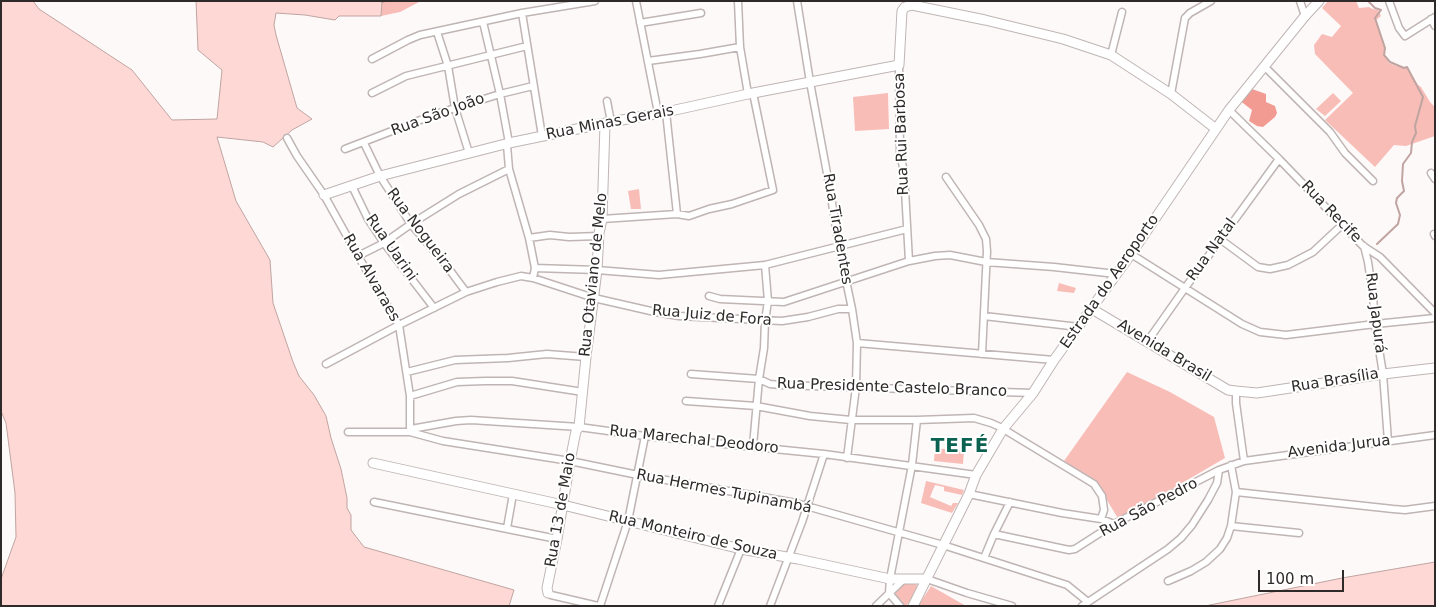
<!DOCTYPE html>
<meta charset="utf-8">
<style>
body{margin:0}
#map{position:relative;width:1436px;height:607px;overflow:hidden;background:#fef9f9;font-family:"DejaVu Sans",sans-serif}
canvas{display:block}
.frame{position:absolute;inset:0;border:2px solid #2d2a29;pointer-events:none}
.scale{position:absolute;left:1258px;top:570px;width:86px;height:22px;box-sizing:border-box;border:2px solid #2d2a29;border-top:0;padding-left:6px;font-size:15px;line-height:18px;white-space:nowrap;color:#2d2a29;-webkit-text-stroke:4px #fff;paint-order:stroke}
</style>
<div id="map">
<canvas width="1436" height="607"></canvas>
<div class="frame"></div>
<div class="scale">100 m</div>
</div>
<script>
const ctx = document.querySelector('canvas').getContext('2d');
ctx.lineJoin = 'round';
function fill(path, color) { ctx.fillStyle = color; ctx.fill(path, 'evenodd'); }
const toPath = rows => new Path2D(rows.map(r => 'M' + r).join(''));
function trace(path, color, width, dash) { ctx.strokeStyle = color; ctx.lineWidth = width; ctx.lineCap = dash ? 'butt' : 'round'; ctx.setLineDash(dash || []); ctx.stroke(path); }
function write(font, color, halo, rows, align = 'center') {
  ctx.font = font + ' "DejaVu Sans",sans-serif'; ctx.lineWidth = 4; ctx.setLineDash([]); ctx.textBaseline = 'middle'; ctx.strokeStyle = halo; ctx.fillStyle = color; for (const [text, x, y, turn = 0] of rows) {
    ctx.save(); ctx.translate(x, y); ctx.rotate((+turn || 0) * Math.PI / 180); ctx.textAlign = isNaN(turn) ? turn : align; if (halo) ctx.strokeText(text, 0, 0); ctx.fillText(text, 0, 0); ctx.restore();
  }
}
fill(toPath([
 [380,1,421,1,400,12,381,16,382,3],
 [1328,1,1356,1,1359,8,1369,7,1373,9,1378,10,1381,16,1376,20,1385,48,1383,54,1389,63,1396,66,1407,68,1418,85,1421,87,1430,102,1435,107,1435,136,1406,146,1394,145,1375,167,1325,120,1353,93,1315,54,1314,45,1322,34,1332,37,1341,26,1322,8],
 [888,93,889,129,855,131,853,97],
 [1333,93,1341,101,1325,116,1316,109],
 [639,189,641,209,631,209,628,191],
 [1059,283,1076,288,1074,293,1057,291],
 [1127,372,1170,392,1214,417,1225,458,1119,520,1096,482,1064,461],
 [935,448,964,451,963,464,934,461],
 [926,481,964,490,962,495,944,491,944,487,935,485,930,497,951,506,953,503,958,503,952,513,921,503],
 [906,582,916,582,917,587,910,601,906,606,903,606,895,593,896,589],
 [931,586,966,606,918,606]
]), '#f8bdb7');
fill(toPath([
 [1252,89,1266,94,1266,102,1275,106,1277,113,1275,117,1263,127,1257,126,1249,121,1252,110,1239,100]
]), '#f19b93');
const water = toPath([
 [1,1,33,1,39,9,132,70,172,120,217,119,222,70,198,50,196,1,380,1,382,2,381,16,339,16,335,20,305,15,276,13,274,25,276,35,297,108,312,119,292,130,273,147,263,142,217,137,236,201,270,260,273,303,293,362,299,376,314,395,326,416,331,438,341,469,347,498,347,508,351,515,351,530,364,547,514,590,509,606,1,606,1,579,16,537,15,493,6,423,1,411,1,1],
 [1435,562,1435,606,1205,606,1342,578,1435,562]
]);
fill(water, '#fdd8d4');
trace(water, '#bfa4a1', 1);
trace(toPath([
 [1368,1,1375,8,1381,10,1375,18,1385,48,1384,55,1390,62,1404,68,1407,67,1423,97,1415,126,1416,133,1412,142,1411,153,1403,164,1402,181,1404,191,1397,198,1396,203,1400,215,1398,224,1377,244],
 [382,2,385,1]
]), '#bfa4a1', 2);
const street = toPath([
 [636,1,658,113],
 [738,1,740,47,748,94],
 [797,1,810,82,829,184,839,247,852,309,857,343,856,387,847,458],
 [1300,1,1305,16],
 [1389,1,1399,28,1405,36,1435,17],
 [522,13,542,136],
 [1431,19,1435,26],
 [483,22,500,94,509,143],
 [640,23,701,13],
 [437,32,448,66,455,108,469,153],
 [1111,55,1122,12],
 [372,59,408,40,420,35,522,13,595,1],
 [648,61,700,54,740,47],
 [899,65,900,153,904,172,909,261],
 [1265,67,1330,132,1345,153,1373,181],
 [372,93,406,76,527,46],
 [1171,94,1185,18,1190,13,1211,1],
 [607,101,611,122],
 [1229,110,1279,159,1363,246,1380,257,1435,313],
 [666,112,677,214],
 [287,138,297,156,324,195,358,256,399,325,410,396,410,431],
 [364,143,380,176,411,224,446,265,466,292],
 [507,145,509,169,529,238,535,268,533,278],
 [345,149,436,114,500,94,533,86],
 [1431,173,1435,179],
 [946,177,979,225,986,239,987,251,982,354],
 [352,186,368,219,384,243,434,308],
 [602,219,677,214,689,216,709,209,732,204,773,190,753,93],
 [1434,234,1435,236],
 [529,238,550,235,569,237,599,236],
 [1220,239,1258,267,1270,269,1288,265,1313,252,1343,224],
 [1364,246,1368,262,1373,296,1375,324,1383,374,1388,441],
 [1131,254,1242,324,1260,332,1286,335,1375,324,1435,318],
 [358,256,384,243,411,224,459,194,509,169],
 [535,268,597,270,659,275,765,265,907,229],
 [709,296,720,299,784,302,909,261,935,256,950,255,986,262,1054,267,1116,274],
 [984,316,1079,327],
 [1147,342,1185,288,1279,159],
 [857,343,1054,360],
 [326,364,399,325,466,292,497,282,521,276,533,278,594,298,655,312,679,316,782,321,808,317,838,309,852,309],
 [407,372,455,360,508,358,547,354,586,357],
 [691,374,759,379,770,384,780,385,1033,393],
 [1236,391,1236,403,1244,461],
 [410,396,457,382,485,381,512,381,583,392],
 [686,401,756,406,810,416,851,420,917,420,974,418,991,423,1000,427,1094,484,1102,496,1104,510,1101,519],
 [411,429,456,421,471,420,579,427,645,436,824,454,976,475],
 [348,432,410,432,443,441,570,461,638,475,796,503,943,545,1067,585,1088,602],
 [753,446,759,379,764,348,765,321,768,301,765,265],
 [1236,492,1393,509,1405,510,1435,506],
 [969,494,1062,513,1101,519,1114,524],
 [374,502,557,539],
 [1231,526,1299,533],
 [507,528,513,494],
 [994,534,1069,550,1075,549,1114,524,1219,470,1244,461,1435,435],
 [984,558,994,534,1010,502],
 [927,579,967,593,1012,606],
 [1168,581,1191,571,1206,562,1220,549,1227,538,1231,526,1236,492,1231,465],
 [548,593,551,595,598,606],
 [889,593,890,579,912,465,917,420],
 [889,593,900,606],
 [600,606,628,521,645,436],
 [718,606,741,549],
 [770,606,802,522,824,454],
 [876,606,903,580],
 [1082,606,1168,549,1181,538,1192,525,1208,500,1217,483,1219,470]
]);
const secondary = toPath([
 [324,195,380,176,509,143,611,122,666,112,748,94,899,65,902,11,905,7,912,5,985,20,1063,39,1111,55,1171,94,1216,129],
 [1092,309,1228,390,1236,391,1257,393,1383,374,1435,368],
 [373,463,563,505,741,549,798,559,890,579,927,579],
 [548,593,547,588,557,539,570,461,576,431,579,427,586,357,597,270,599,233,602,219,605,124],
 [913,606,969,494,976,475,1003,429,1033,393,1054,360,1131,254,1229,110,1305,16,1319,1]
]);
trace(street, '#bfb5b4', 9);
trace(secondary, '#bfb5b4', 11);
trace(street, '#fff', 6);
trace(secondary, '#fff', 9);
write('15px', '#2d2a29', '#fff', [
 ["Rua São João",438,115,-20],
 ["Rua Minas Gerais",610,123,-11],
 ["Rua Rui Barbosa",902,134,-92],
 ["Rua Recife",1331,212,46],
 ["Rua Tiradentes",837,229,80],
 ["Rua Nogueira",420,231,53],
 ["Rua Uarini",391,248,55],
 ["Rua Natal",1212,250,-54],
 ["Rua Otaviano de Melo",594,275,-84],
 ["Rua Alvaraes",371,278,60],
 ["Estrada do Aeroporto",1110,282,-55],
 ["Rua Japurá",1375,313,83],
 ["Rua Juiz de Fora",712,316,5],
 ["Avenida Brasil",1164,351,31],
 ["Rua Brasília",1335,381,-9],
 ["Rua Presidente Castelo Branco",892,388,2],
 ["Rua Marechal Deodoro",694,440,6],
 ["Avenida Jurua",1339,447,-7],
 ["Rua Hermes Tupinambá",724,492,11],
 ["Rua São Pedro",1149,508,-28],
 ["Rua 13 de Maio",561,510,-80],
 ["Rua Monteiro de Souza",693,536,13]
]);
ctx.letterSpacing = '1px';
write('bold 20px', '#0c6251', '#fff', [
 ["TEFÉ",960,447]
]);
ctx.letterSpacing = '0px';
</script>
